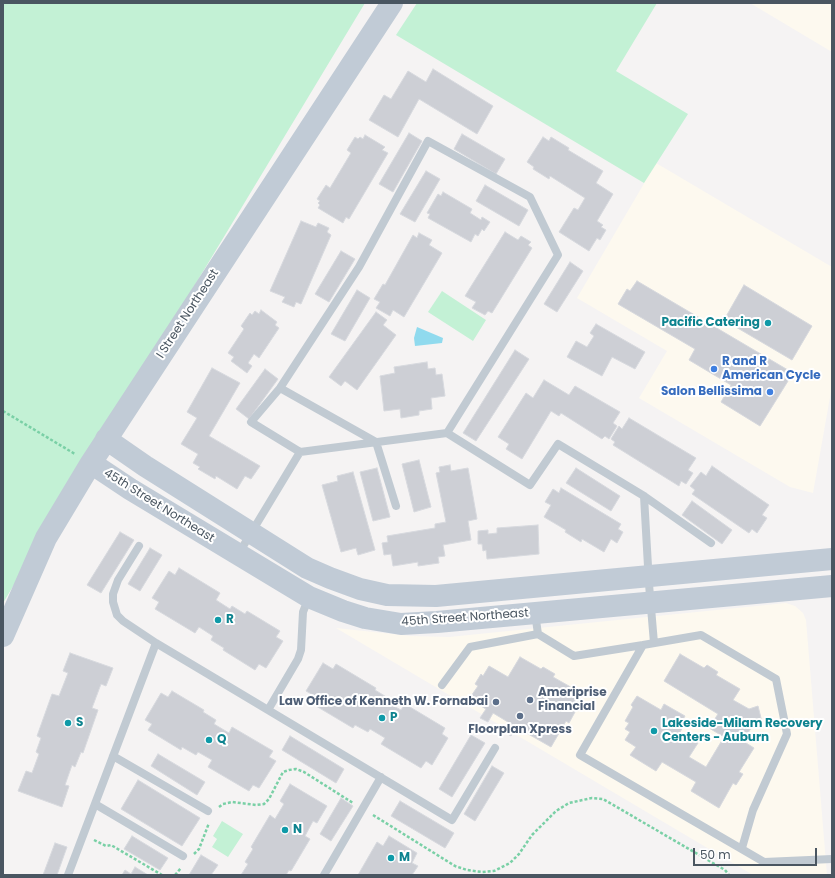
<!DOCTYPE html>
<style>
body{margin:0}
#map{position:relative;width:835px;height:878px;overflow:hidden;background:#f5f3f3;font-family:Poppins,sans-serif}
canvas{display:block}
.frame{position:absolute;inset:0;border:4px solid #4a5661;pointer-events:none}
.scale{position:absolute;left:693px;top:848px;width:124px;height:18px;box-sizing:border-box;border:2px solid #4a5661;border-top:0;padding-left:5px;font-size:12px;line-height:14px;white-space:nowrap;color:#4a5661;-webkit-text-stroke:3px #fff;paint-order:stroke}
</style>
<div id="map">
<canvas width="835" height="878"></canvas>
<div class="frame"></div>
<div class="scale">50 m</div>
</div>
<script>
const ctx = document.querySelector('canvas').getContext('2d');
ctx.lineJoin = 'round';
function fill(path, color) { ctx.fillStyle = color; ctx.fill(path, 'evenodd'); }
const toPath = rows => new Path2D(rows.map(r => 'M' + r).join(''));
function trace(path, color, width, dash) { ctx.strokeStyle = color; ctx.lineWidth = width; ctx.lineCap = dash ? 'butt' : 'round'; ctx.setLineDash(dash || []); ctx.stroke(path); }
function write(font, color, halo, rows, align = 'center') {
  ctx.font = font + ' Poppins,sans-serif'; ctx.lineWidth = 4; ctx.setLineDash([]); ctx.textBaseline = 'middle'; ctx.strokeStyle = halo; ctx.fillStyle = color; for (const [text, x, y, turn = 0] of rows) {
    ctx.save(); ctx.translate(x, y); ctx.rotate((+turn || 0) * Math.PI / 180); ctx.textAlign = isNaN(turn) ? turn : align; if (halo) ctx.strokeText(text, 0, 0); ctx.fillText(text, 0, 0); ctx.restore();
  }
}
fill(toPath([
 [750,3,832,3,832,52],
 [656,163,832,267,832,386,813,493,790,487,639,398,667,351,577,298],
 [786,603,795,606,803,613,806,620,827,875,753,875,336,628,411,636,449,637]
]), '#fdf9ef');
fill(toPath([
 [3,3,365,3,3,603],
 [417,3,657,3,616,71,688,114,644,183,396,35],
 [442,291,486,320,473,341,428,312],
 [222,821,243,834,228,857,212,847,217,839,213,836]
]), '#c3f1d5');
fill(toPath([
 [417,327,443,338,442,343,415,346,414,338]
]), '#90daee');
const building = toPath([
 [433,69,493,106,477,134,419,99,398,137,369,120,384,95,391,99,408,71,426,82,433,69],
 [409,133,422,141,393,192,379,184,409,133],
 [462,134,505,159,496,174,454,149,462,134],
 [365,135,385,147,382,150,388,153,349,219,346,217,343,223,318,208,320,205,318,203,320,201,317,199,326,185,330,188,351,153,347,150,355,137,358,139,360,137,363,139,365,135],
 [543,137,549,141,551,137,569,148,568,150,603,171,596,183,613,194,597,221,603,225,601,227,606,230,600,240,597,238,589,251,559,232,574,208,578,210,585,198,550,176,549,179,533,169,534,167,527,162,543,137],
 [426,171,440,179,415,222,400,214,426,171],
 [485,185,528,210,519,226,476,201,485,185],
 [443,192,472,209,470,213,481,220,482,217,490,222,484,231,482,229,478,236,475,234,471,242,428,218,430,214,427,213,438,194,441,196,443,192],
 [301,221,316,227,318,223,329,228,327,232,331,235,301,304,296,302,294,307,282,302,285,297,270,291,301,221],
 [505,232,518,240,521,236,531,242,528,245,532,248,492,313,488,311,485,315,472,308,476,302,465,296,505,232],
 [419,233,432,240,429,245,442,253,404,317,393,310,390,316,376,308,380,302,374,299,383,284,385,285,413,235,417,238,419,233],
 [341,251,355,259,329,302,315,294,341,251],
 [570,262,583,271,557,312,544,304,570,262],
 [637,281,793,373,760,426,721,402,731,385,689,360,695,349,618,304,627,289,630,291,637,281],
 [744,285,812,326,792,360,724,320,744,285],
 [357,290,370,298,345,341,331,334,357,290],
 [261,310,277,322,275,325,279,328,259,358,254,354,248,363,252,366,247,373,231,361,234,357,228,353,244,329,241,326,250,313,252,315,255,311,259,314,261,310],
 [376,312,387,320,383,325,396,335,357,390,345,381,341,386,329,377,376,312],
 [596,324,645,352,635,369,612,357,602,376,567,357,576,341,587,347,594,336,590,333,596,324],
 [515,350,529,359,476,441,463,433,515,350],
 [427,362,428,369,435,368,436,375,442,374,445,396,431,398,432,409,419,411,419,415,401,418,400,409,384,411,380,376,395,373,394,367,427,362],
 [212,368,240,383,209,436,260,466,251,479,245,476,237,489,216,476,215,479,198,469,200,467,193,463,198,454,181,444,197,418,187,412,212,368],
 [265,369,278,379,249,419,236,409,265,369],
 [544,380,569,395,575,386,620,412,613,423,617,426,609,439,605,436,602,439,561,413,559,416,551,411,522,459,506,449,509,444,498,437,526,393,533,398,544,380],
 [629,418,696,458,688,470,693,473,686,484,681,481,679,486,613,445,615,442,611,439,619,426,622,429,629,418],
 [419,460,431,507,414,512,402,464,419,460],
 [450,465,451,471,468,468,477,519,468,521,471,540,443,545,445,556,438,557,439,563,418,566,418,562,393,566,391,554,384,555,382,543,388,542,387,536,435,528,435,524,446,522,436,473,440,472,439,467,450,465],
 [712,466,769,505,762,515,767,518,757,533,752,529,749,533,692,494,695,490,690,486,701,472,706,476,712,466],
 [377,468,390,517,373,521,360,472,377,468],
 [576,468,620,496,611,511,566,483,576,468],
 [353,472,375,550,358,555,356,548,341,552,322,485,338,481,337,476,353,472],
 [561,488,621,524,618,529,623,532,617,543,611,539,604,552,582,539,581,542,565,532,566,530,544,517,551,505,545,502,553,489,559,493,561,488],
 [692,501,732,530,722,544,682,515,692,501],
 [538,525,539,554,487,559,486,550,483,551,482,544,478,544,478,531,488,530,488,534,497,533,497,528,538,525],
 [120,532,134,540,101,593,87,585,120,532],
 [150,548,162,555,140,591,128,584,150,548],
 [179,568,220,593,216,600,230,609,232,606,245,614,247,611,280,631,276,637,283,641,266,668,259,664,255,670,223,650,224,648,211,640,213,636,199,627,195,633,155,609,159,602,152,598,169,571,175,575,179,568],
 [70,653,113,668,106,686,101,684,92,708,98,710,83,753,81,752,75,767,72,765,65,785,69,786,62,807,18,791,26,771,32,773,39,754,36,752,41,738,37,736,52,694,59,696,68,673,63,671,70,653],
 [680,654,704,668,707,665,718,672,716,675,740,689,733,700,749,709,758,706,762,722,753,725,743,741,754,748,739,772,743,774,736,785,733,783,719,808,691,791,696,782,662,762,656,771,630,755,636,747,625,740,630,732,625,729,629,723,625,721,633,707,631,705,637,696,661,710,664,704,685,716,681,723,684,725,680,732,698,743,689,757,706,767,724,737,709,728,718,714,664,681,680,654],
 [520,657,541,669,543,667,555,674,553,677,583,694,573,710,575,712,569,723,566,721,551,747,516,727,511,736,503,731,508,722,493,713,488,722,480,718,486,709,469,699,478,686,475,684,481,674,483,676,489,666,508,677,520,657],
 [323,663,333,669,336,664,376,688,375,690,388,698,386,702,401,710,405,704,445,728,442,734,448,738,432,765,426,761,421,768,381,744,385,738,370,729,368,732,355,725,353,728,311,703,315,696,306,691,323,663],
 [172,691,204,710,203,712,216,720,214,724,229,733,232,727,273,751,269,757,276,761,259,788,253,785,249,791,208,767,212,760,198,752,196,755,182,747,181,750,148,730,152,724,145,720,161,693,168,697,172,691],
 [471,735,485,743,452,797,439,789,471,735],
 [290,736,344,769,336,783,282,750,290,736],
 [158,754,205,782,197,795,151,766,158,754],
 [492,766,504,773,475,821,464,814,492,766],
 [138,780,200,818,182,846,121,809,138,780],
 [290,784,327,806,317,823,313,821,305,836,310,839,291,871,289,870,286,875,241,875,248,864,245,862,253,849,251,847,270,815,275,819,284,804,280,801,290,784],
 [341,798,353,806,331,841,320,834,341,798],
 [400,801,454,833,445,848,391,816,400,801],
 [132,836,168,858,160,870,124,849,132,836],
 [389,836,417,853,412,863,418,866,412,875,358,875,377,842,383,846,389,836],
 [55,843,67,847,57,875,43,875,55,843],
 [201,855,218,865,211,875,189,875,201,855],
 [135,867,148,875,122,875,125,870,131,874,135,867]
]);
fill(building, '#cdcfd5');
trace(building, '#d7d9de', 1);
trace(toPath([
 [3,411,75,454],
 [219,807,223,804,232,802,256,805,264,804,269,799,283,772,289,770,296,769,304,772,353,803],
 [373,815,455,866,467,870,482,872,494,871,510,863,519,854,532,835,556,811,569,803,592,798,603,799,725,870,729,875],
 [94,840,106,846,111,845,162,875],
 [194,854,199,849,209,823],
 [175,875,181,868]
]), '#7ad0a6', 2.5, [3, 2]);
trace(toPath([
 [280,388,376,442,396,506],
 [447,433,530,485,558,444,644,496,711,543],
 [644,496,649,584,654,643],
 [139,546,118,580,113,594,113,602,117,615,123,621,156,643,452,820,495,748],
 [239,553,300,452,447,433,558,255,530,197,428,141,359,267,280,388,251,422,300,452],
 [535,613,538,634],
 [442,685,470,647,538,634,574,656,643,645],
 [268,710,298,659,301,650,303,612,309,597],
 [113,756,208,811],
 [95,804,183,856],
 [742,848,753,810,787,734,776,679,701,635,643,645,580,755,764,862,832,859],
 [68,875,156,643],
 [324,875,381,777]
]), '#c1cad2', 8);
trace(toPath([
 [106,439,145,466,307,568,330,578,360,589,387,595,436,596,832,559],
 [91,463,130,489,309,597,343,611,365,618,401,624,437,622,832,586],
 [3,636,46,538,91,463,392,3]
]), '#c1cbd6', 22);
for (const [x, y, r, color] of [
 [768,323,4,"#0f9aa8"],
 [714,369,4,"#3f7fe0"],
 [770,392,4,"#3f7fe0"],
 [218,620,4,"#0f9aa8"],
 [530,700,4,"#5c6f8a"],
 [496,702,4,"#5c6f8a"],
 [520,716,4,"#5c6f8a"],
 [382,718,4,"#0f9aa8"],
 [68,723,4,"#0f9aa8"],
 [654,731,4,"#0f9aa8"],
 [209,740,4,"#0f9aa8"],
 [285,830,4,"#0f9aa8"],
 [391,858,4,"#0f9aa8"]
]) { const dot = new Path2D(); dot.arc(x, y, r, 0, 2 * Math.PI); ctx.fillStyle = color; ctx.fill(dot); trace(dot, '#fff', 1.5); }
write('12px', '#4a5661', '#fff', [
 ["I Street Northeast",188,314,-57],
 ["45th Street Northeast",159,506,32],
 ["45th Street Northeast",465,618,-4]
]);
write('bold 12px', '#0d838f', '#fff', [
 ["Pacific Catering",760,323,"right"],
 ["R",226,620],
 ["P",390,718],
 ["S",76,723],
 ["Lakeside-Milam Recovery",662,724],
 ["Centers - Auburn",662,738],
 ["Q",217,740],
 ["N",293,830],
 ["M",399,858]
], 'left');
write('bold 12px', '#366cbe', '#fff', [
 ["R and R",722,362],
 ["American Cycle",722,376],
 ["Salon Bellissima",762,392,"right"]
], 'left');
write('bold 12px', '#4e5e75', '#fff', [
 ["Ameriprise",538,693],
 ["Financial",538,707],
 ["Law Office of Kenneth W. Fornabai",488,702,"right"],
 ["Floorplan Xpress",520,730,"center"]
], 'left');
</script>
